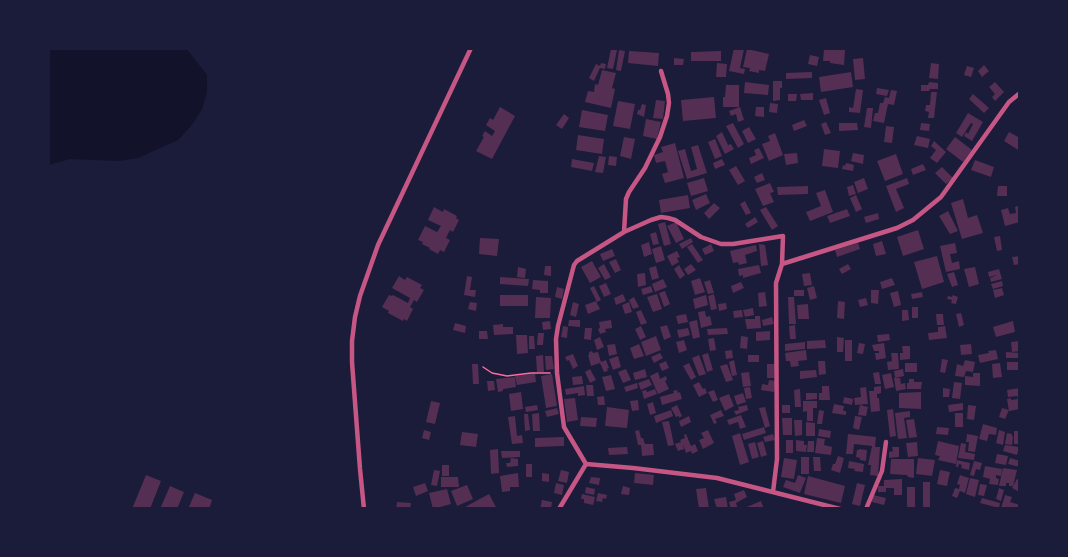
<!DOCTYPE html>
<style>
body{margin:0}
#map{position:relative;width:1068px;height:557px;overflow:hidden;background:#1b1b3a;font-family:Barlow,sans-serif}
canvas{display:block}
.frame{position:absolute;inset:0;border:50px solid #1b1b3a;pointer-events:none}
</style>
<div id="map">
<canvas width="1068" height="557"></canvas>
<div class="frame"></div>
</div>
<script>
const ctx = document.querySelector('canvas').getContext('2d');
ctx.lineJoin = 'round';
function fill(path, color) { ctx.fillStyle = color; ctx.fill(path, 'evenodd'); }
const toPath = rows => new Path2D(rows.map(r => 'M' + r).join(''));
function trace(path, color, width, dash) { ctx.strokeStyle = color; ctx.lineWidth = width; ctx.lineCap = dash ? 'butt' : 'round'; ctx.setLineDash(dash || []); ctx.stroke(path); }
fill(toPath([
 [48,48,186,48,207,75,207,92,202,109,192,125,178,140,138,158,119,161,70,159,48,165]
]), '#12122b');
fill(toPath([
 [734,48,744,49,740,68,745,69,744,74,729,71],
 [611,49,617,50,613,69,607,68],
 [747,49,769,54,765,71,759,70,759,73,749,71,750,68,743,67],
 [824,49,845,50,844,65,830,63,830,61,823,61],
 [619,50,625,51,621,71,616,70],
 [629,51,659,53,658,66,628,63],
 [721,51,721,61,691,61,691,52],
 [810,55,819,57,817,66,808,64],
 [674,58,684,59,683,65,674,65],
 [863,58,865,79,855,80,853,59],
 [601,63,606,64,605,69,600,68,594,81,589,78,596,64,600,66],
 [717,63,727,64,726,77,716,77],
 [931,63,939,64,938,79,929,78],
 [984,65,989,71,982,77,978,71],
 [967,66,974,68,971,77,964,75],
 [602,70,616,73,612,88,615,89,611,108,585,102,588,91,594,92,595,84,598,85],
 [812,72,812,78,786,79,786,73],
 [851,72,853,87,821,92,819,77],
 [773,81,782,81,782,88,780,88,780,100,773,101],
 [745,82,769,85,768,95,744,93],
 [929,82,938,83,938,89,930,89,929,91,921,91,921,85,928,85],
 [995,82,1004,92,995,101,992,97,995,94,989,87],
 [726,85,739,85,739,107,723,107,723,97,725,97],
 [877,88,889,90,887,96,876,94],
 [856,89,863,90,860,113,849,112,849,107,853,108],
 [891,90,897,91,894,105,888,104,884,123,873,121,875,113,878,113,880,103,883,103,885,97,889,98],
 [931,92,937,92,934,118,928,118,929,112,925,111,926,105,930,105],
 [813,93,813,100,801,100,800,94],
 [788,94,797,94,796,101,788,101],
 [973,94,989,108,984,113,969,99],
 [714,97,716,118,683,121,681,100],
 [826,98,830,113,824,115,819,100],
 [656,100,665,101,663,119,653,118],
 [618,101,635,104,630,129,613,126],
 [770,103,778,104,777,113,769,112],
 [642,104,646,105,644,117,637,114,638,110,640,110],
 [500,107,515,116,492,159,476,151,484,137,482,136,485,131,492,136,495,131,486,125,490,118,493,120],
 [740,107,744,120,738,122,736,114,731,116,729,111],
 [756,107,764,107,764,117,755,116],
 [867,108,873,108,871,128,864,127],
 [582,110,608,115,605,131,579,127],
 [968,113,983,122,972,141,964,136,966,132,968,134,973,124,971,123,962,137,956,133],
 [564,114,569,118,562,129,556,125],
 [646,119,661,122,657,139,643,136],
 [804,120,807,126,794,131,792,125],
 [826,122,831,133,825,135,821,124],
 [733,123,744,144,738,148,726,126],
 [839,123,857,123,858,130,839,131],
 [921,123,930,124,929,131,920,130],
 [886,126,894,127,892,143,884,142],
 [749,127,756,139,748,143,742,131],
 [722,132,728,145,731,144,734,149,725,154,716,136],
 [1009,132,1020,138,1020,151,1004,141],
 [775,133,783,155,769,161,762,144,770,141,768,136],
 [578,135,604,139,602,154,576,150],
 [917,136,930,139,928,148,914,145],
 [624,137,635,139,631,159,620,156],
 [955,137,972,150,963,162,946,149],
 [715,139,722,156,715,159,708,142],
 [934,141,946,152,937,163,930,158,936,150,931,146],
 [675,143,684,178,665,183,662,174,668,172,665,161,656,163,654,155,663,152,661,147],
 [698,145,707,173,687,179,678,151,685,149,691,171,697,169,691,147],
 [759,148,764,158,751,164,749,158,756,155,754,150],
 [824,149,840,151,838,168,822,166],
 [797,153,798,163,786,165,784,154],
 [853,153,864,155,863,164,851,161],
 [896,154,903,174,885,181,877,161],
 [599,156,606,157,603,173,595,172],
 [609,156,617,157,616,166,608,165],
 [572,159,594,163,592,171,571,167],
 [722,159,725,165,715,169,713,163],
 [975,160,994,167,991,177,971,170],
 [846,163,854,165,853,171,842,169,843,165,845,166],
 [923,164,926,170,913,175,911,169],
 [736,166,745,181,738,185,729,170],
 [942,167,953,178,946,184,935,173],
 [762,173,765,180,757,183,754,177],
 [704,178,708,191,691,196,687,183],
 [864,178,868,189,858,193,854,182],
 [907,178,909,184,896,189,904,208,896,212,886,186],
 [770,183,774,192,770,193,774,202,763,206,755,189],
 [853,185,856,194,849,196,847,187],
 [808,186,808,194,778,195,777,187],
 [998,186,1007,186,1007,196,997,196],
 [825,190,833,212,810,221,806,212,821,206,816,193],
 [706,194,710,203,696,210,692,200],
 [688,195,690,208,661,213,659,200],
 [856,195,862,209,856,212,850,198],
 [963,199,968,218,977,215,983,233,962,239,951,203],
 [745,201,751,213,746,215,740,204],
 [714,203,720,208,709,219,704,213],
 [1020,205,1020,222,1005,226,1001,210,1008,208,1010,214,1016,213,1015,207],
 [434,207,443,212,444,209,457,216,456,218,459,220,453,232,450,230,446,238,450,240,444,252,440,250,438,254,429,249,430,248,422,244,423,242,418,240,425,226,437,232,441,226,428,220],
 [766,207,778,226,772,230,760,210],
 [847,209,850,216,830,223,827,216],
 [948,211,958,231,950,234,939,216],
 [878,213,879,219,866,223,864,217],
 [755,217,758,222,748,228,745,224],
 [665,222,671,244,664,246,658,224],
 [676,222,684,239,676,243,667,226],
 [918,230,924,249,903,256,897,237],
 [656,232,659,244,653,245,650,234],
 [1000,236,1002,250,997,251,994,237],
 [480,238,499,239,497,256,479,254],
 [691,238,693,242,682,249,679,244],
 [882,241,886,254,876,256,873,244],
 [649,242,652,254,644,257,641,245],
 [858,243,860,249,837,257,835,250],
 [955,243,957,253,950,254,952,263,959,261,960,269,946,272,940,246],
 [692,244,703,260,698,263,687,247],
 [711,244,714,251,705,255,702,249],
 [759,244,765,245,768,265,761,266],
 [756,245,757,251,745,255,747,263,739,265,738,262,733,263,730,251],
 [661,246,665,260,656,263,652,249],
 [612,249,615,256,603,261,600,254],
 [677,251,680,257,677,258,679,262,672,266,667,256],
 [937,256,944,282,922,289,914,262],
 [1020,256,1020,264,1014,265,1012,257],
 [616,259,621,270,615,273,609,262],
 [592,261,601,277,590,283,581,267],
 [604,264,611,277,605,280,598,268],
 [691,264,696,270,688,275,684,269],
 [848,264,851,269,842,274,839,269],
 [679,265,685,275,680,279,674,269],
 [759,265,761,273,743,278,743,275,739,276,738,269],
 [545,266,551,266,551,276,544,275],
 [656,266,659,278,652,280,649,268],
 [518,267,526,269,525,278,517,277],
 [975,267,979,284,969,287,964,269],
 [999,269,1002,279,991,282,990,278,997,275,989,277,988,272],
 [954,272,958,285,952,287,947,274],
 [645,273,646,285,638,287,637,274],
 [810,273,812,285,804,286,802,274],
 [399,276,405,280,407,277,422,285,420,288,424,290,417,302,414,300,410,307,413,309,407,321,404,319,403,321,388,313,389,311,382,307,389,295,392,296,393,295,408,303,410,298,392,288],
 [467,276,472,277,470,290,476,290,475,297,464,295],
 [500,277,529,279,528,286,500,284],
 [700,278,705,292,695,295,691,281],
 [892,278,895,285,882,289,880,282],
 [663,279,667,287,655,292,652,284],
 [533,280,548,281,548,293,540,293,540,290,532,289],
 [710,280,714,293,708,294,704,282],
 [1002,281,1003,286,993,289,991,284],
 [741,282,744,288,733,293,731,286],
 [606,283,611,294,604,297,599,286],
 [594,286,601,300,597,302,590,288],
 [651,286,653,292,643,295,641,289],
 [814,286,817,298,810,300,807,288],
 [557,287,564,289,562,299,555,297],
 [1002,288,1004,295,995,298,993,290],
 [794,290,804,290,804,296,794,296],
 [871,290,879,290,878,304,871,303],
 [665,291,670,304,664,307,659,293],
 [898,291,901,305,894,307,890,293],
 [765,292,767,306,759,307,758,293],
 [922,292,923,297,912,299,911,294],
 [623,294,626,301,616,305,614,298],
 [657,294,662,309,653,312,647,297],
 [714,294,717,309,711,310,708,296],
 [500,295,528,295,528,306,500,306],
 [706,295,708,305,695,309,693,299],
 [953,295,958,297,956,304,951,303,952,300,947,299,948,296,952,297],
 [536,297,551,298,550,318,535,318],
 [634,297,639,307,633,309,629,300],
 [788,297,794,297,796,324,789,324],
 [866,298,868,305,860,307,858,300],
 [596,301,600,309,588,314,585,305],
 [838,301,845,302,844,319,837,318],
 [470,302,477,303,476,311,468,309],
 [573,302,579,304,576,317,570,315],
 [629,302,632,312,625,314,622,305],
 [726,303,727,309,719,311,718,304],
 [808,304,809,319,798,319,797,305],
 [912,307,918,307,918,318,912,318],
 [753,308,754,315,745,317,743,310],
 [641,310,647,323,641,325,636,312],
 [742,310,743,317,734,318,733,311],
 [902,310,908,310,909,320,902,321],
 [705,311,706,317,710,316,712,325,701,328,698,312],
 [961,313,964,325,959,327,956,314],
 [686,314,688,322,678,324,676,316],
 [936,314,943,314,944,325,937,325],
 [755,316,760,316,761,328,747,329,745,319,755,319],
 [772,317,774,324,763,326,762,320],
 [569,320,580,320,580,327,568,326],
 [611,320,612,328,605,329,606,332,600,334,598,329,600,328,599,322],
 [697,320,700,337,693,339,689,322],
 [550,321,551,329,543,330,542,322],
 [1013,321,1015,332,996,337,993,327],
 [455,323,466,326,465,333,453,330],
 [503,324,503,327,513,327,513,334,494,335,493,325],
 [667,325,671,337,664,340,660,327],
 [795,325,796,339,790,339,789,326],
 [563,326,568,327,567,338,561,337],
 [641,326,646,337,640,340,635,329],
 [945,326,947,338,929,340,928,333,938,332,938,327],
 [585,328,592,328,591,340,584,339],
 [688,328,690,335,679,338,677,330],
 [727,328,728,334,708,335,707,329],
 [479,331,487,331,488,339,479,339],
 [770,331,770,340,756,341,756,332],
 [538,333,544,333,543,345,537,345],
 [889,334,890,340,878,342,877,335],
 [516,335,527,335,528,353,517,354],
 [529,336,534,336,535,349,529,349],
 [656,336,661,350,646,356,641,342],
 [741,336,748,337,747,349,740,348],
 [600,337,604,347,597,350,594,340],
 [837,337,844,338,843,352,837,352],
 [714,338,716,350,710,351,708,339],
 [684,340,687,350,679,353,676,342],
 [825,340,826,348,807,349,807,341],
 [845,340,852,340,852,361,845,361],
 [1020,341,1020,351,1012,352,1011,342],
 [805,342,805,349,785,351,785,344],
 [859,343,865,344,863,354,857,353],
 [884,343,886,358,876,360,875,353,879,353,879,351,874,351,872,345],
 [615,344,617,354,609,356,607,345],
 [639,344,644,356,634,359,630,348],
 [971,344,972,354,961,355,960,345],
 [902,346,910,346,910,359,900,360,900,353,903,353],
 [732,350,733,358,726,359,725,351],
 [806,350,807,360,798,361,799,366,791,367,790,361,786,361,785,353],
 [996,350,998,359,980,363,978,355,989,353,988,351],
 [592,351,593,353,598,352,601,362,606,360,609,368,607,369,608,371,604,372,600,363,591,366,588,355,589,355,589,352],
 [1006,352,1020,353,1020,358,1006,358],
 [660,353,663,358,654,363,651,357],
 [708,353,713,370,707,372,702,355],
 [891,353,898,353,899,369,888,370,887,362,892,361],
 [573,354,578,366,573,369,569,360,567,361,565,357],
 [543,355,544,372,537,372,536,356],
 [699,355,706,374,699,376,692,358],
 [748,355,759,355,759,362,748,362],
 [545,356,552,356,554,369,546,370],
 [618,356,621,367,613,370,609,359],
 [942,359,948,360,945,373,940,372],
 [734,360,737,375,732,376,729,362],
 [965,360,975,362,973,372,966,371,964,377,955,376,957,364,963,366],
 [666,361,669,368,662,371,659,364],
 [818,361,825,361,826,374,819,375],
 [1007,362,1020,362,1020,370,1007,370],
 [689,363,696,377,691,380,683,366],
 [905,363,917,363,917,372,905,372],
 [1000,363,1002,377,993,378,992,364],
 [472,364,478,364,479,384,473,384],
 [727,364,733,380,726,382,720,366],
 [767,364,775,364,774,378,767,378],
 [590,369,596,380,590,383,585,372],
 [626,369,631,380,623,383,618,372],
 [645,369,647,377,635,380,633,373],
 [903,369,904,376,895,378,894,371],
 [816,370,817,377,800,379,800,371],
 [658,372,660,379,666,376,667,380,665,381,669,389,658,394,650,376],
 [749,372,751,386,743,387,741,373],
 [879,372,881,384,875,384,873,373],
 [535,373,536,382,517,385,515,376],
 [891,373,894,387,885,389,882,375],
 [973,373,980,373,980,386,965,385,965,376,973,377],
 [552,374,557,406,546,408,541,376],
 [611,375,615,389,606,391,602,377],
 [582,376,583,384,573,385,572,377],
 [515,377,516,387,503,389,503,391,498,392,496,379],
 [894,378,900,378,901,384,905,383,906,389,896,391],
 [649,379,652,385,641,390,638,383],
 [909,379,914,379,914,382,922,382,921,389,907,389,907,383,909,383],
 [769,380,776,381,774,392,761,390,762,384,768,385],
 [487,381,494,381,495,390,488,391],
 [699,382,703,389,705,388,707,393,699,397,693,385],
 [954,382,962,383,960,399,952,398],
 [637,383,638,388,626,392,624,387],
 [586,385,593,385,594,396,587,396],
 [584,386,585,395,578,396,578,393,566,395,565,389],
 [822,386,829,386,830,400,819,400,819,393,822,393],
 [881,386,881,393,877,394,877,398,879,398,880,411,871,412,869,391,874,391,874,387],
 [750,387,752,398,746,399,744,388],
 [866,387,868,404,855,405,854,398,861,397,860,388],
 [943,388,950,389,949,397,943,397],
 [1020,388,1020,409,1009,411,1007,399,1011,398,1011,400,1018,399,1017,396,1008,397,1007,390],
 [655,389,657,394,644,399,642,391,646,390,647,392],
 [800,389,801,407,795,407,794,390],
 [677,390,678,393,680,392,682,399,662,405,660,397,674,393,673,391],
 [714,390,718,400,713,402,708,392],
 [521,392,523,409,511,411,509,394],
 [921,392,921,409,899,408,899,393],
 [743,393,746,402,737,405,734,396],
 [806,393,817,393,817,399,806,400],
 [729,394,734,406,725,411,719,398],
 [604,396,605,405,598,405,597,397],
 [844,397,853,399,852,405,843,403],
 [575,398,578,420,567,422,564,399],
 [638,400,639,410,632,411,630,401],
 [431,401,440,403,435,424,426,422],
 [803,401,817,401,817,408,813,408,813,421,807,421,807,411,803,412],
 [653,402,656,413,650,415,647,404],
 [963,403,963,410,949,412,948,405],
 [834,404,844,406,843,411,846,411,846,415,832,413],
 [537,405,538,410,526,412,525,407],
 [677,405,682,416,679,418,679,416,676,417,671,408],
 [747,405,748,410,736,415,734,411,739,410,738,407],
 [782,405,790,405,790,413,782,413],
 [860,405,868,407,866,416,858,415],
 [968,405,976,406,974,420,967,419],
 [607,407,629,410,627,428,605,426],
 [765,407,770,426,765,428,759,408],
 [557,408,559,414,547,417,545,411],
 [1002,408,1009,410,1005,419,999,417],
 [893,409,896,436,890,437,887,410],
 [671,410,673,416,656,423,654,416],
 [721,410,724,416,715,419,717,423,714,424,710,415],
 [819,410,824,411,822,424,817,424],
 [910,411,910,417,904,418,907,438,898,439,895,413],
 [539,413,540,431,533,431,532,414],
 [955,413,963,413,963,427,955,427],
 [524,414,528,414,530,430,525,431],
 [741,415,746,427,740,429,738,422,729,425,727,420],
 [515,416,517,436,522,435,523,443,512,444,508,417],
 [689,416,691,422,681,427,679,421],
 [855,416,862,417,859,430,853,428],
 [581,417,597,418,596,427,580,426],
 [782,418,792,418,792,435,783,435],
 [914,419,917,437,909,438,906,420],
 [794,420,802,420,802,435,795,436],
 [669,421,674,445,668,446,662,422],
 [806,422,815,423,815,436,806,436],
 [983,424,997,428,996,435,989,434,987,441,979,439],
 [764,427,766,433,744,440,742,434],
 [937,427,949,428,948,435,936,434],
 [819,429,831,431,830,438,818,436],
 [424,430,431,432,429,440,422,438],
 [639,430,641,438,643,438,645,444,653,444,654,455,642,456,641,445,638,445,635,431],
 [708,430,714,443,703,449,699,440,704,438,701,433],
 [999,430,1005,432,1003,445,996,443],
 [1014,431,1020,431,1020,444,1014,444],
 [462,432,478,434,476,447,460,445],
 [740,433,749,462,740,465,732,436],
 [1007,433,1012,434,1012,436,1013,437,1012,445,1005,444],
 [686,434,691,446,695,444,698,451,692,454,691,451,686,453,683,444,684,449,678,451,675,444,681,442,680,440,685,438,684,435],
 [773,434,775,440,765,442,763,437],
 [848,434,876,437,875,447,880,447,878,476,870,475,871,465,868,465,872,446,854,444,853,454,846,454],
 [967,434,978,436,975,452,968,451,969,442,966,442],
 [564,437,564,446,535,447,535,438],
 [817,438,825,439,824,445,832,447,831,455,815,453],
 [786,440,793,440,793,453,786,453],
 [796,440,804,441,804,445,807,445,806,452,796,451],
 [763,441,767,455,761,457,757,443],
 [808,441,814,441,814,452,807,452],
 [938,441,959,446,956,464,938,460,940,456,935,455],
 [755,442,759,457,752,459,748,444],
 [917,442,918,456,908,457,906,443],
 [961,443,966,444,965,452,975,454,974,460,958,458],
 [1005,445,1019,447,1017,455,1003,451],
 [627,447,628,454,609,455,608,448],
 [892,447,899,447,899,457,889,458,889,452,893,451],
 [498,449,499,473,491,474,490,450],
 [859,449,867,450,866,461,860,460,860,458,856,457,857,450,859,450],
 [501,451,520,451,520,457,502,458],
 [997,454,1008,456,1006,465,995,463],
 [838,456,844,458,840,473,831,470,833,464,835,464],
 [801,457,809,457,809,474,801,474],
 [813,457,820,457,821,471,814,471],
 [511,458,518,459,518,466,507,467,506,463,510,463],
 [784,458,797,460,794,479,781,477],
 [918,458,935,460,932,476,916,474],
 [1010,458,1020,461,1020,467,1008,464],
 [891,459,914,459,914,478,908,477,907,475,890,474],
 [957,460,970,463,969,470,961,468,962,465,959,464,958,467,956,467],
 [849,461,864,464,863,472,854,471,855,469,848,468],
 [974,461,982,463,980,470,976,469,974,476,970,475],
 [526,464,532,464,532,477,526,477],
 [442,465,449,465,449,476,442,476],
 [985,466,1002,469,1001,476,996,475,996,478,999,479,998,485,989,484,990,479,983,477],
 [1003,468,1017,470,1013,486,1009,486,1009,483,1006,483,1006,486,999,486],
 [434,470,440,471,437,486,431,485],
 [561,470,569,472,567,483,558,481],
 [940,470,950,472,947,486,937,484],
 [518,473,519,487,510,487,510,491,502,492,500,476],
 [542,473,549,474,549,482,542,481],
 [635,473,654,475,653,485,634,483],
 [146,475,161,481,150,509,132,509],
 [798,475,806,478,800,493,783,487,786,480,795,483],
 [960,475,969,478,965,493,960,491,957,498,952,496,955,488,959,489,960,485,957,484],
 [808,476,845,486,841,503,804,494],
 [441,477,458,477,459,487,441,487],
 [591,477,600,478,599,485,589,483],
 [970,478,979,480,975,497,966,494],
 [902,479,902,495,894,495,894,488,886,488,886,492,878,492,878,486,884,486,884,480],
 [1017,479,1020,480,1020,492,1012,488],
 [923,482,930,482,930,509,923,509],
 [425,483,428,491,416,496,413,487],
 [556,483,564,485,562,495,554,493],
 [857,483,865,485,860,506,852,504],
 [980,484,987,485,984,496,978,495],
 [467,485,473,499,457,506,451,491],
 [170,486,184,492,177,509,160,509],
 [623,486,630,488,629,495,621,494],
 [586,487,595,489,594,495,585,493],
 [907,487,915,487,915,509,907,509],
 [706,488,709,509,699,509,696,489],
 [999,488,1004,490,1001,501,996,499],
 [447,489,451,504,433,509,429,493],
 [744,490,747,497,736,503,738,509,731,509,729,502,736,500,734,494],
 [195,493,212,500,209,509,188,509],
 [598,493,607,495,606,499,603,498,602,502,596,501],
 [489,494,497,509,466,509,465,507],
 [582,494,595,497,593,505,584,503,584,499,581,499],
 [873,495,886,498,884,505,872,502],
 [1005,495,1012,497,1010,502,1020,505,1019,509,1001,509],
 [726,497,728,509,717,509,714,499],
 [982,498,1000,503,999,508,980,503],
 [542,500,552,502,551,509,540,509],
 [761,501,764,509,742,509],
 [397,502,411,503,410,509,396,509]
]), '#542f53');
trace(toPath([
 [483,367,492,373,507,376,531,373,550,373]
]), '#ff6b9d', 1.5);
trace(toPath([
 [624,232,626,199,629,192,645,168,660,137,667,116,669,103,668,94,661,71],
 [782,264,897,228,913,220,941,197,1009,102,1020,93],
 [586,464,564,427,557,373,556,339,558,326,574,265,577,261,624,232,651,220,661,217,668,218,675,220,701,237,721,244,733,244,783,236,782,264,776,283,777,459,773,492],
 [586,464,633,468,717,478,840,509],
 [364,509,360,469,352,362,352,341,355,317,360,296,378,245,471,48],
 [559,509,586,464],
 [866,509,882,471,886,442]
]), '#c65784', 4.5);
</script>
